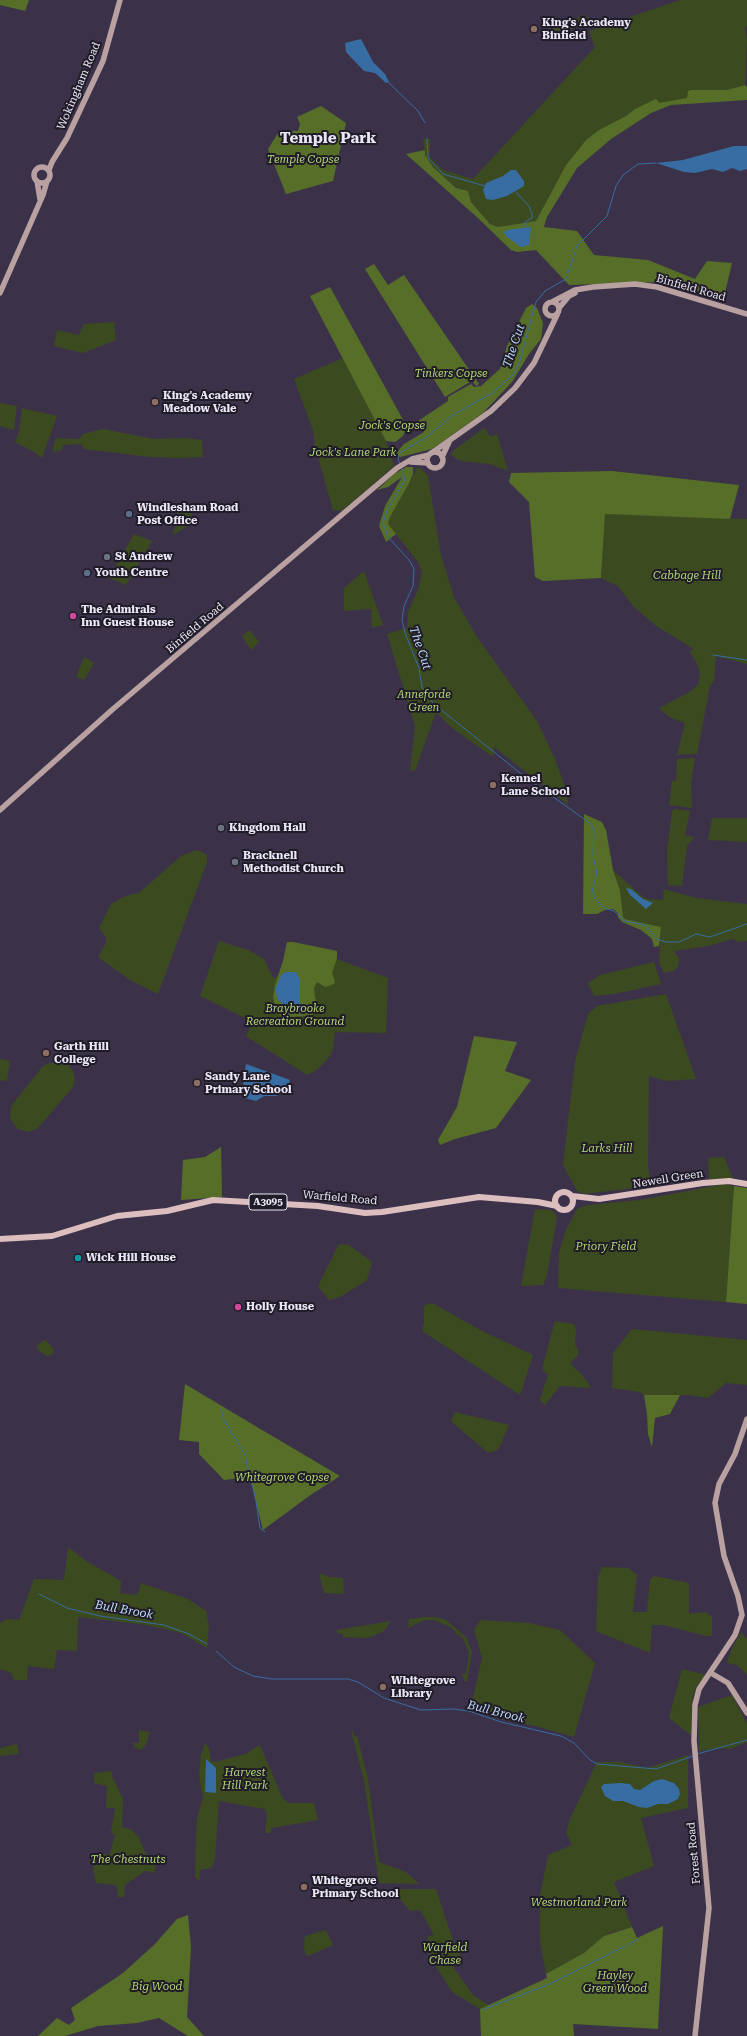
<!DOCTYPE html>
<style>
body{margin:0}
canvas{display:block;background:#3b324a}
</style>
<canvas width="747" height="2036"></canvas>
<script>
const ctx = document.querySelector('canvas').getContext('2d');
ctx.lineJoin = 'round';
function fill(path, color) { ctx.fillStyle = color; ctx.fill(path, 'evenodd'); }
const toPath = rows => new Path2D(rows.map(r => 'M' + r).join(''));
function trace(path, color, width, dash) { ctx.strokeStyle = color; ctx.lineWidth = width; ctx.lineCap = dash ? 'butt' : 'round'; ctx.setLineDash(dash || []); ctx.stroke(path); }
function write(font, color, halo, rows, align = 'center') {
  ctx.font = font + ' "Roboto Serif",serif'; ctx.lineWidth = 4; ctx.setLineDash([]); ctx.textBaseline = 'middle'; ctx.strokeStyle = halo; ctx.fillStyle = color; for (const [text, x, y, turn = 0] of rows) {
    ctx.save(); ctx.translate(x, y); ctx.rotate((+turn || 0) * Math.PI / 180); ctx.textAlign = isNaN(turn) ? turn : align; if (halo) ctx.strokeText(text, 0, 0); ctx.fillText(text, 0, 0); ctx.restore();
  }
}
fill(toPath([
 [680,0,747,0,747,26,745,28,747,40,745,85,727,90,691,90,687,98,635,109,626,116,599,130,586,140,566,165,536,221,498,227,490,224,471,202,468,191,457,188,433,167,425,155,423,139,430,138,430,157,443,170,473,179,595,47,589,31],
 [587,15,590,24,554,33,552,25],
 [114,322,116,340,83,353,54,346,57,330,79,335,84,324],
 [343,358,386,441,394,466,342,511,333,510,315,447,313,430,294,379],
 [0,403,17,406,14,430,0,426],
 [22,408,57,416,42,458,34,452,15,442,19,432],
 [484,428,491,437,497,434,508,471,490,464,461,461,451,455,454,450],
 [103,429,154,439,185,438,202,440,203,457,181,458,149,457,84,449,81,444,63,445,62,450,53,452,53,447,56,438,79,439,83,434],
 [417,468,421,468,428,476,441,555,454,597,475,634,537,721,555,759,564,784,568,805,494,747,493,757,452,728,436,712,415,771,410,770,415,726,387,634,407,628,408,612,418,590,422,572,418,562,388,524,390,517],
 [190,510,194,521,174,535,173,533,178,514,177,512],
 [605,514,747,519,747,664,716,656,714,681,710,686,697,754,677,755,685,723,669,717,659,708,688,693,698,685,700,674,696,661,689,651,694,649,656,626,634,607,618,586,601,578],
 [134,534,152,541,126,585,109,578],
 [364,571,383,625,372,628,371,609,344,611,344,588],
 [250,630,259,642,251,650,242,636],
 [84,657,94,663,84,680,76,677],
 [695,758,691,783,692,808,669,805,672,781,676,781,677,759],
 [675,809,690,811,685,835,693,837,693,839,687,846,682,886,668,885,667,852,672,811],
 [712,818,747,818,747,842,708,840],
 [197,850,207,855,207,862,158,994,130,980,98,957,106,943,106,938,99,928,111,904,124,897,140,892,181,856],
 [613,870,643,897,649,899,663,900,664,889,696,898,747,904,747,941,739,942,732,939,708,946,674,951,679,958,678,967,673,971,664,973,659,963,661,927,625,919,623,917,620,890],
 [219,941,248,950,264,959,273,978,278,976,283,968,291,942,388,978,386,1033,335,1032,333,1050,330,1056,318,1069,307,1075,246,1036,253,1022,200,996],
 [654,962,661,984,614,994,594,996,588,983,600,975],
 [666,994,696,1079,667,1081,649,1076,648,1165,651,1186,584,1194,577,1191,563,1165,575,1061,588,1014,597,1006],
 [0,1059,10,1061,7,1081,0,1080],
 [58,1061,68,1064,73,1071,75,1080,73,1087,37,1129,28,1132,18,1129,10,1119,11,1106,44,1065],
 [724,1157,733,1179,709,1180,708,1158],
 [724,1184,734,1186,726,1302,558,1288,559,1252,566,1230,577,1209,588,1205,640,1200],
 [535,1209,551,1210,555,1213,557,1218,547,1276,543,1285,521,1286],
 [339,1244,349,1245,372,1262,367,1280,340,1297,329,1300,318,1286],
 [432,1303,482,1331,533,1355,520,1395,422,1331,424,1323,424,1308,425,1305],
 [555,1321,574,1324,576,1329,575,1345,578,1350,578,1355,570,1363,583,1376,591,1388,560,1386,545,1405,540,1400,548,1374,543,1371,543,1365],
 [632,1329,747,1340,747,1385,726,1383,708,1398,688,1395,644,1395,640,1392,612,1388,613,1353],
 [44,1340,47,1341,54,1350,52,1355,47,1356,38,1350,37,1345],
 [455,1412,509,1425,500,1446,497,1450,488,1453,451,1421],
 [68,1547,86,1561,121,1581,120,1593,137,1595,141,1583,188,1599,206,1611,209,1625,207,1648,181,1633,147,1625,78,1617,77,1651,57,1650,54,1669,28,1666,27,1680,14,1680,11,1673,0,1669,0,1623,7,1619,19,1620,34,1579,64,1580],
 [602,1567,628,1568,637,1575,633,1612,647,1612,650,1580,654,1576,689,1583,689,1614,708,1612,708,1615,712,1616,712,1636,706,1636,664,1625,652,1625,650,1653,596,1631,598,1578],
 [319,1573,329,1577,343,1578,344,1594,324,1593],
 [425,1617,435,1617,446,1620,466,1637,472,1652,467,1681,464,1681,464,1677,462,1676,462,1674,465,1674,467,1669,469,1653,463,1639,458,1634,456,1635,455,1631,450,1627,434,1620,424,1620,408,1628,409,1619],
 [480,1620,530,1623,560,1630,595,1663,574,1737,536,1726,502,1719,471,1707,482,1658,474,1630],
 [391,1621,384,1631,368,1638,343,1637,343,1634,337,1633,337,1630],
 [741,1632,747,1639,747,1675,737,1665,727,1663,731,1650],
 [682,1669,706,1675,696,1688,693,1696,691,1735,669,1718],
 [732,1695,747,1724,747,1742,730,1749,718,1748,699,1751,698,1707],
 [139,1730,149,1732,147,1742,142,1750,135,1748,133,1743,139,1743],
 [351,1731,353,1731,354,1737,357,1736,368,1779,379,1862,406,1872,419,1884,379,1883,364,1780],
 [205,1743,209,1748,211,1761,215,1762,245,1754,260,1745,283,1799,289,1803,314,1803,318,1820,272,1828,270,1833,265,1833,267,1815,265,1809,219,1801,215,1859,211,1868,200,1870,199,1881,195,1877,196,1835,197,1819,203,1797,199,1775,201,1754],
 [17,1744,19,1754,0,1756,0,1748],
 [688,1755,688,1808,641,1818,654,1866,614,1882,632,1927,610,1933,584,1953,546,1974,540,1942,540,1896,548,1855,572,1845,566,1833,570,1819,597,1762,621,1762,647,1768],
 [112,1771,112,1776,123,1799,122,1827,132,1830,138,1836,146,1854,157,1859,154,1873,145,1871,125,1885,124,1897,118,1897,117,1887,115,1885,96,1883,93,1868,95,1855,110,1854,115,1834,111,1833,115,1808,106,1808,107,1786,94,1783,94,1773],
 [399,1889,436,1889,453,1941,459,1947,461,1960,453,1967,474,1996,489,2005,480,2009,452,1992,430,1957,427,1937,434,1935,420,1910,410,1911,397,1895,397,1891],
 [326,1930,333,1945,308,1956,306,1955,304,1948,305,1936]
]), '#3b4a1f');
fill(toPath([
 [0,0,29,0,25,11,0,5],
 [745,85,747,87,747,100,671,105,651,113,611,139,577,168,547,217,544,227,577,231,594,255,648,260,695,279,707,261,732,263,724,297,717,301,660,282,569,285,536,250,517,252,511,250,479,219,406,154,425,150,425,155,433,167,456,188,468,191,471,202,490,224,498,227,536,221,566,165,586,140,599,130,626,116,635,109,656,99,659,103,687,98,688,91,691,90,727,90],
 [321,106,346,123,333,181,286,194,268,149,280,130,298,131,300,124,297,117],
 [374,264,388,285,404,275,479,384,476,386,473,382,470,382,445,397,365,269],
 [330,287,407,427,403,436,395,442,386,441,310,296],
 [532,304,537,308,543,323,541,339,529,354,512,382,483,413,432,449,400,457,395,454,404,444,424,432,427,421,422,422,406,434,421,419,448,401,448,397,471,384,474,387,481,386,500,369,507,346,526,308],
 [406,467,413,467,413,474,408,485,390,517,388,524,396,534,386,542,379,526,385,506,402,477,388,487,377,490,394,474],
 [612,471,739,485,730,519,605,514,601,578,543,581,535,577,529,502,509,482,511,473],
 [584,814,602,822,606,830,613,870,620,890,623,917,625,919,661,927,659,946,654,947,652,939,641,930,622,922,618,917,618,913,613,909,605,910,597,914,583,914],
 [287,942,293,942,337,951,337,958,332,973,335,981,334,984,325,987,317,982,314,988,315,998,320,1007,313,1015,282,1018,278,1013,273,998,275,985,283,961],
 [474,1036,517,1042,505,1071,531,1080,496,1128,455,1139,440,1145,438,1140,457,1107],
 [221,1147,222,1197,181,1200,183,1160,205,1157],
 [734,1186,747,1188,747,1304,726,1302],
 [185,1384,257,1427,340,1476,309,1496,263,1530,250,1477,224,1480,199,1454,199,1442,179,1440],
 [644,1395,680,1395,670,1414,655,1418,652,1447,648,1434,647,1414],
 [188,1915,191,1947,187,2017,204,2036,188,2036,159,2018,137,2023,98,2026,65,2036,38,2036,57,2018,69,2025,75,2020,71,2008,123,1973,155,1944,177,1919],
 [663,1926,658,2029,573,2024,574,2036,481,2036,480,2009,547,1978,546,1974,584,1953,604,1936,632,1927,637,1938]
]), '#566e27');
fill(toPath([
 [361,39,373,62,385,74,389,82,386,83,375,73,364,71,346,52,345,43],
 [734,146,747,146,747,169,740,171,732,168,723,172,712,169,695,173,684,172,656,163,683,160],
 [511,170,516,170,524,181,524,186,507,196,493,200,486,199,483,190,486,183,503,176],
 [531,227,529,245,521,247,506,236,504,232,507,230],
 [626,888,631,889,643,899,653,903,646,909,630,895],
 [286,972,296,972,300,980,300,1005,294,1010,290,1009,278,1000,275,989,282,974],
 [246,1064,290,1080,288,1086,283,1093,276,1096,264,1096,256,1101,245,1098,242,1093],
 [206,1759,216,1768,216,1793,205,1792],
 [662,1779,674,1783,679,1789,680,1794,678,1799,668,1804,658,1804,647,1808,639,1807,623,1801,613,1801,605,1796,601,1787,604,1784,620,1783,630,1784,634,1789,640,1790,654,1781]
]), '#376da2');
trace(toPath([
 [388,82,418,111,425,123],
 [427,139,428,158,443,174,485,186],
 [516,192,529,206,532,214,532,218,525,222,524,227],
 [400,464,398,459,400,453,428,436,451,416,492,393,513,375,519,363,536,302,545,291,566,279,577,246,607,216,616,186,623,175,638,164,656,163],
 [402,469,405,480,387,510,383,523,388,537,409,560,414,569,413,586,404,606,402,620,405,633,419,668,422,687,428,697,435,705,524,776,591,824,594,830,593,855,597,874,592,891,595,899,604,908,614,911,625,921,645,925,657,939,666,942,679,942,696,934,710,937,747,924],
 [713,655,747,660],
 [224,1408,222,1415,224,1420,245,1455,256,1501,260,1528,265,1532],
 [39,1594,67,1608,100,1616,164,1625,189,1634,207,1644],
 [216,1651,234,1667,253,1676,272,1679,348,1679,358,1682,384,1698,421,1710,453,1709,469,1711,501,1722,561,1736,574,1743,590,1760,597,1764,656,1769,693,1756],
 [697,1754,747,1740],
 [628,1945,638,1939],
 [482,2010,550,1984,625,1946]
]), '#376da2', 1);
trace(toPath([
 '34 175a8 8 0 1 1 16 0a8 8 0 1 1-16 0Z',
 [49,170,52,162,67,138,103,61,120,0],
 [37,181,40,199],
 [0,293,43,195,47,181],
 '545 309a7 7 0 1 1 14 0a7 7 0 1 1-14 0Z',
 [552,302,575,290,593,287,635,284,657,287,747,314],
 [559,308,569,296,575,293],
 [433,452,491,411,515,388,534,363,557,315],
 '427 460a8 8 0 1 1 16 0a8 8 0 1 1-16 0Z',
 [442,457,449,442],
 [411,462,428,463],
 [0,810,113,709,397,468,412,459,429,455],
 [711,1673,728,1683,747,1713],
 [695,2036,709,1908,694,1741,695,1705,699,1689,735,1635,742,1615,738,1596,724,1556,715,1503,719,1484,735,1454,747,1419]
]), '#b9a1a1', 5.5);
trace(toPath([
 '555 1201a9 9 0 1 1 18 0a9 9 0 1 1-18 0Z',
 [572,1196,599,1199,703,1183,729,1181,747,1184],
 [0,1239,52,1236,117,1216,167,1211,213,1200,318,1206,365,1213,382,1212,479,1197,538,1202,557,1206]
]), '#ddbebf', 6);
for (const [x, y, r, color] of [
 [534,29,4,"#8d6e63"],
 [155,402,4,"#8d6e63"],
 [129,514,4,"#5c6f8a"],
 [107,557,4,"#6b7280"],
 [87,573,4,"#5c6f8a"],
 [73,616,4,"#d1479c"],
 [493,785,4,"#8d6e63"],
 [221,828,4,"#6b7280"],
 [235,862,4,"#6b7280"],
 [46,1053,4,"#8d6e63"],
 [197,1083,4,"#8d6e63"],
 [78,1258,4,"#0f9aa8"],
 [238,1307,4,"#d1479c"],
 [383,1687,4,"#8d6e63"],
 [304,1887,4,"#8d6e63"]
]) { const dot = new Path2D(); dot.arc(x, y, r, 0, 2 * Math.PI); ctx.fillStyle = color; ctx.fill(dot); trace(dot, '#201c27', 1.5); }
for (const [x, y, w] of [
 [268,1202,38]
]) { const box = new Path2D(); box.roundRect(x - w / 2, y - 8, w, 16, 3); ctx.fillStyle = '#201c27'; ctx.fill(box); trace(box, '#ebe6f6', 1); }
write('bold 10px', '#ebe6f6', null, [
 ["A3095",268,1202]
]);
write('bold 11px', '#ebe6f6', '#201c27', [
 ["King's Academy",542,23],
 ["Binfield",542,36],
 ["King's Academy",163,396],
 ["Meadow Vale",163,409],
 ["Windlesham Road",137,508],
 ["Post Office",137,521],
 ["St Andrew",115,557],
 ["Youth Centre",95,573],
 ["The Admirals",81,610],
 ["Inn Guest House",81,623],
 ["Kennel",501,779],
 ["Lane School",501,792],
 ["Kingdom Hall",229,828],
 ["Bracknell",243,856],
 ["Methodist Church",243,869],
 ["Garth Hill",54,1047],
 ["College",54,1060],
 ["Sandy Lane",205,1077],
 ["Primary School",205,1090],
 ["Wick Hill House",86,1258],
 ["Holly House",246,1307],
 ["Whitegrove",391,1681],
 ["Library",391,1694],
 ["Whitegrove",312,1881],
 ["Primary School",312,1894]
], 'left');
write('11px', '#ebe6f6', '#201c27', [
 ["Wokingham Road",79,86,-67],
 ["Binfield Road",691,288,16],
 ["Binfield Road",195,628,-40],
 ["Newell Green",668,1179,-9],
 ["Warfield Road",340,1198,5],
 ["Forest Road",694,1853,-95]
]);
write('italic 11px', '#b3d775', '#201c27', [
 ["Temple Copse",303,160],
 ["Tinkers Copse",451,374],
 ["Jock's Copse",392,426],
 ["Jock's Lane Park",353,453],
 ["Cabbage Hill",687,576],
 ["Anneforde",424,695],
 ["Green",424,708],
 ["Braybrooke",295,1009],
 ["Recreation Ground",295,1022],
 ["Larks Hill",607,1149],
 ["Priory Field",606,1247],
 ["Whitegrove Copse",282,1478],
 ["Harvest",245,1773],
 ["Hill Park",245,1786],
 ["The Chestnuts",128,1860],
 ["Westmorland Park",579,1903],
 ["Warfield",445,1948],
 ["Chase",445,1961],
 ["Hayley",615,1976],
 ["Green Wood",615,1989],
 ["Big Wood",157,1987]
]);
write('italic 12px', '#bddaf9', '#201c27', [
 ["The Cut",514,346,-71],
 ["The Cut",420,648,71],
 ["Bull Brook",124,1610,10],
 ["Bull Brook",496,1712,14]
]);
write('bold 15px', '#ebe6f6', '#201c27', [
 ["Temple Park",328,139]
]);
</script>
